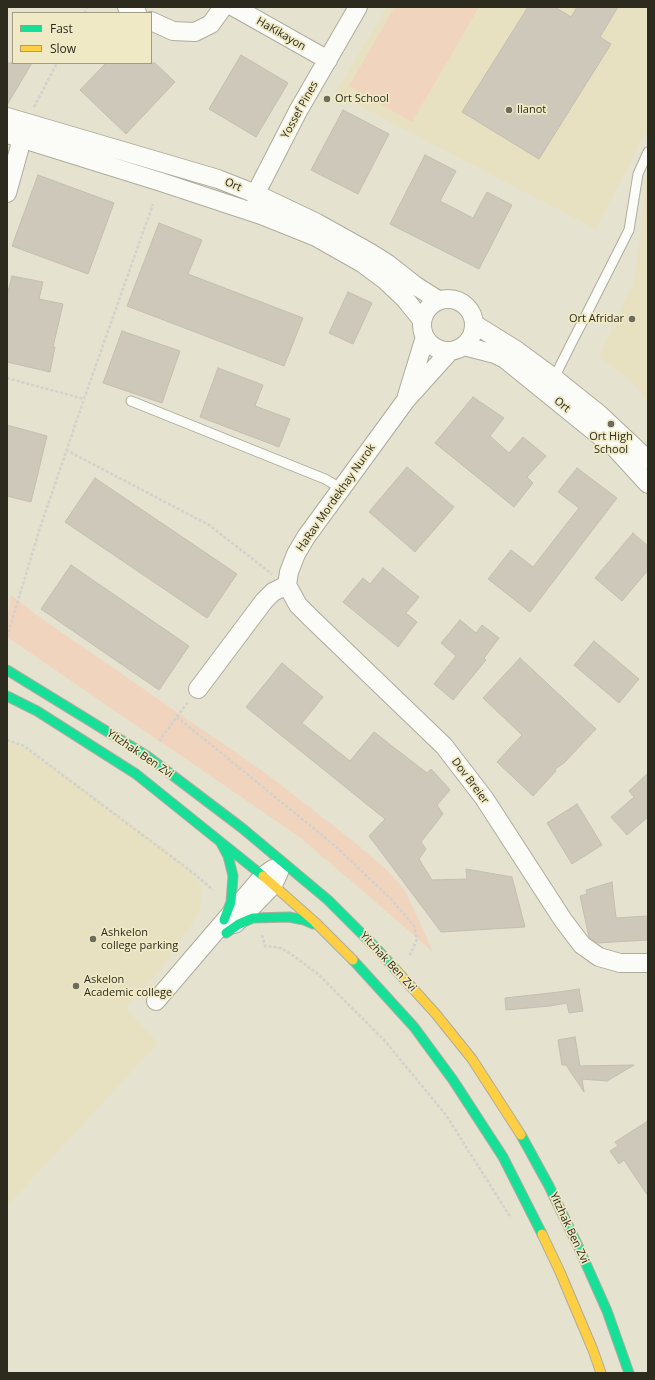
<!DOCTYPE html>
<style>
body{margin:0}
#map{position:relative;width:655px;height:1380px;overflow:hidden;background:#e5e2cf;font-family:"Open Sans",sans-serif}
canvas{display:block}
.frame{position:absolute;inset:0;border:8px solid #2d2b1d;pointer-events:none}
.legend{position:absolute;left:12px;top:12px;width:140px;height:52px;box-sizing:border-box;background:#efe9c5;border:1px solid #a19d82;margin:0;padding:5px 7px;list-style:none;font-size:12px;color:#2d2b1d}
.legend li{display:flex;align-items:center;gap:8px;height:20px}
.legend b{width:20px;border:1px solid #a19d82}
</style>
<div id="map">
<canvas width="655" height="1380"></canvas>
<div class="frame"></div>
<ul class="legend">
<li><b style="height:5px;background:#16e098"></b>Fast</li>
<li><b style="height:5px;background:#ffcf43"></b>Slow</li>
</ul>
</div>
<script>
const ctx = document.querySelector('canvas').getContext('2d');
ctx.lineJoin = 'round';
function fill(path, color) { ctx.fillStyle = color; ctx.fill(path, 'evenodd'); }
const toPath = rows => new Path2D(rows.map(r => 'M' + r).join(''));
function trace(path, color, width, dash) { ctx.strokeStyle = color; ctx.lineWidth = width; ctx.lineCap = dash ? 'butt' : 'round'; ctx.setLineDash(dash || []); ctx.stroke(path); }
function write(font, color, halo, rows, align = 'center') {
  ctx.font = font + ' "Open Sans",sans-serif'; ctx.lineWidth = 3.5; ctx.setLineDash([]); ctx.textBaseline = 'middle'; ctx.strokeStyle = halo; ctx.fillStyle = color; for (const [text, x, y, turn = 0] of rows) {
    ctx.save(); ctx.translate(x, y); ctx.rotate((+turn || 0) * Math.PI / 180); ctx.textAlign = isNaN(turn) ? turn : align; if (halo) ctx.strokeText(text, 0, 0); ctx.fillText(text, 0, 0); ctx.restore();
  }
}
fill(toPath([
 [387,7,648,7,648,128,596,229,335,93],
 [648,172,648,401,630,380,599,357,634,281,641,232,646,177],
 [7,738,63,774,182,862,202,886,199,913,165,964,125,1008,158,1043,7,1206]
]), '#e7e1c1');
fill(toPath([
 [395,7,479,7,412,122,349,86],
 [11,595,35,614,268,775,358,845,390,873,406,892,433,952,356,885,297,835,7,637,7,620]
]), '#f0d4be');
const building = toPath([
 [528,7,555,7,571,17,577,7,618,7,600,37,611,44,539,159,462,112,528,7],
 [241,55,288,83,256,137,209,109,241,55],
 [7,63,32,63,7,105,7,63],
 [106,63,155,63,175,82,126,134,80,90,106,63],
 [343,110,389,134,358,194,311,170,343,110],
 [425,155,456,171,440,201,473,218,487,192,512,205,479,269,390,224,425,155],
 [38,175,114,203,88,274,12,246,38,175],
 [159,223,202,240,188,274,303,318,284,366,127,306,159,223],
 [12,276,43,282,39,299,63,304,53,347,55,347,50,372,7,362,7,296,12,276],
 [348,292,372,303,353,344,329,333,348,292],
 [122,331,180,351,162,403,103,383,122,331],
 [218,368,263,385,255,406,290,419,279,447,200,417,218,368],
 [473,397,504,418,490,436,509,453,523,437,546,456,527,477,533,483,514,507,435,443,473,397],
 [7,425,47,436,31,502,7,496,7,425],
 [407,467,454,507,415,552,369,512,407,467],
 [577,468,617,498,530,612,488,579,511,550,533,567,579,508,558,492,577,468],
 [95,478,237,574,207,618,65,522,95,478],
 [633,533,648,546,648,570,622,601,595,578,633,533],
 [71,565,189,646,159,690,41,609,71,565],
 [383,568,419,597,406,613,417,622,398,647,343,602,363,578,370,584,383,568],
 [460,620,476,633,482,625,499,638,484,658,486,660,453,700,434,684,456,656,441,643,460,620],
 [594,641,639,679,619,703,574,665,594,641],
 [520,658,596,729,564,763,555,769,556,771,533,796,497,762,522,735,483,698,520,658],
 [282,663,323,697,302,723,350,761,374,732,427,773,431,769,444,783,450,790,437,805,443,814,421,842,426,849,419,859,432,880,467,879,466,869,512,877,525,927,441,932,369,836,385,819,246,707,282,663],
 [648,773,648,817,627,835,611,817,634,797,629,791,648,773],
 [577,804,602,845,572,864,547,823,577,804],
 [612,882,616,918,648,916,648,940,597,943,589,937,580,896,587,894,586,890,612,882],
 [579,989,583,1011,569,1013,567,1003,550,1006,506,1010,505,998,559,992,579,989],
 [575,1037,580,1066,634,1065,607,1081,582,1079,584,1092,566,1065,562,1065,558,1040,575,1037],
 [648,1121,648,1196,624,1160,619,1164,610,1151,618,1146,615,1142,648,1121]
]);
fill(building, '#cec8ba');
trace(building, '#c3beb0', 1);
const lane = toPath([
 [554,378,573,340,585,317,629,230,638,174,648,152],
 [131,401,325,479,342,489]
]);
const street = toPath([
 [127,7,137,13],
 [234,7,328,60],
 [151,21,173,31,195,32,211,24,223,7],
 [7,117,218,179,256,194,317,223,369,252,388,264,416,286,438,300],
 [7,134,161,182,261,215,316,237,362,263,385,280,405,299,422,320],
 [7,193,22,139],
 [257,205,256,194,259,187,298,111,358,7],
 '422 325a26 26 0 1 1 52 0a26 26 0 1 1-52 0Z',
 [474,324,516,350,554,378,599,414,648,460],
 [464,346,495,354,505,359,616,449,648,484],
 [407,396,425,337],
 [287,585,298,605,312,619,444,746,484,798,563,920,582,945,599,957,620,963,648,963],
 [198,689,264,601,273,592,287,585,289,572,296,554,306,537,406,400,450,351],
 [235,924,273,885,279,872],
 [156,1001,263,876,273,869]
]);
const fast = toPath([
 [7,670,147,756,242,828,328,900,376,948,396,970],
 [7,696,37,711,136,774,263,876],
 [221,843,228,856,233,876,231,902,224,920],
 [226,933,239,924,253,918,289,917,304,920,313,924],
 [353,960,414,1027,453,1080,503,1157,542,1234],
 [521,1135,549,1186,578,1246,607,1311,629,1373]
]);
const slow = toPath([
 [263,876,315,922,353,960],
 [396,970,435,1013,472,1059,521,1135],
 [542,1234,560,1272,593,1350,601,1373]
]);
trace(lane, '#aeac9c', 11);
trace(street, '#aeac9c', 20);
trace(fast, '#aeac9c', 11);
trace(slow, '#aeac9c', 11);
trace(toPath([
 [84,13,87,7],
 [34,107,57,63],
 [7,378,84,399],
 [66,450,209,525,272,574],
 [7,637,40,528,84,399,153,204],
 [177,717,334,845,390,898,414,926,417,939,409,957],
 [7,740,24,746,192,872,213,890],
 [159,741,188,702],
 [262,935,265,946,281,948,291,954,318,974,385,1041,446,1115,511,1218]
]), '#d2d1cc', 2.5, [3, 2]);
trace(lane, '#fbfbf8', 9);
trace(street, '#fbfbf8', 18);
trace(fast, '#16e098', 9);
trace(slow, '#ffcf43', 9);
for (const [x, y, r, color] of [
 [327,99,4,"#6d6b5b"],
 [509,110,4,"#6d6b5b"],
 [632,319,4,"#6d6b5b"],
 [611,424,4,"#6d6b5b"],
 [93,939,4,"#6d6b5b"],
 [76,986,4,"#6d6b5b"]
]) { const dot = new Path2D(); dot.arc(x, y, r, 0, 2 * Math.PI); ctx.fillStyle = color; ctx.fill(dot); trace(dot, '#efe9c5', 1.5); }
write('11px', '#2d2b1d', '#efe9c5', [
 ["HaKikayon",281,34,30],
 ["Yossef Pines",300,110,-61],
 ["Ort",233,185,23],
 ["Ort",562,405,39],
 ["HaRav Mordekhay Nurok",336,498,-55],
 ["Yitzhak Ben Zvi",140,754,34],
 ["Dov Breier",470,781,53],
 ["Yitzhak Ben Zvi",388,962,47],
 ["Yitzhak Ben Zvi",569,1228,65]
]);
write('11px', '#2d2b1d', '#efe9c5', [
 ["Ort School",335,99],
 ["Ilanot",517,110],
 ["Ort Afridar",624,319,"right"],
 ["Ort High",611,437,"center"],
 ["School",611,450,"center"],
 ["Ashkelon",101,933],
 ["college parking",101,946],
 ["Askelon",84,980],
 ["Academic college",84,993]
], 'left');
</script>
